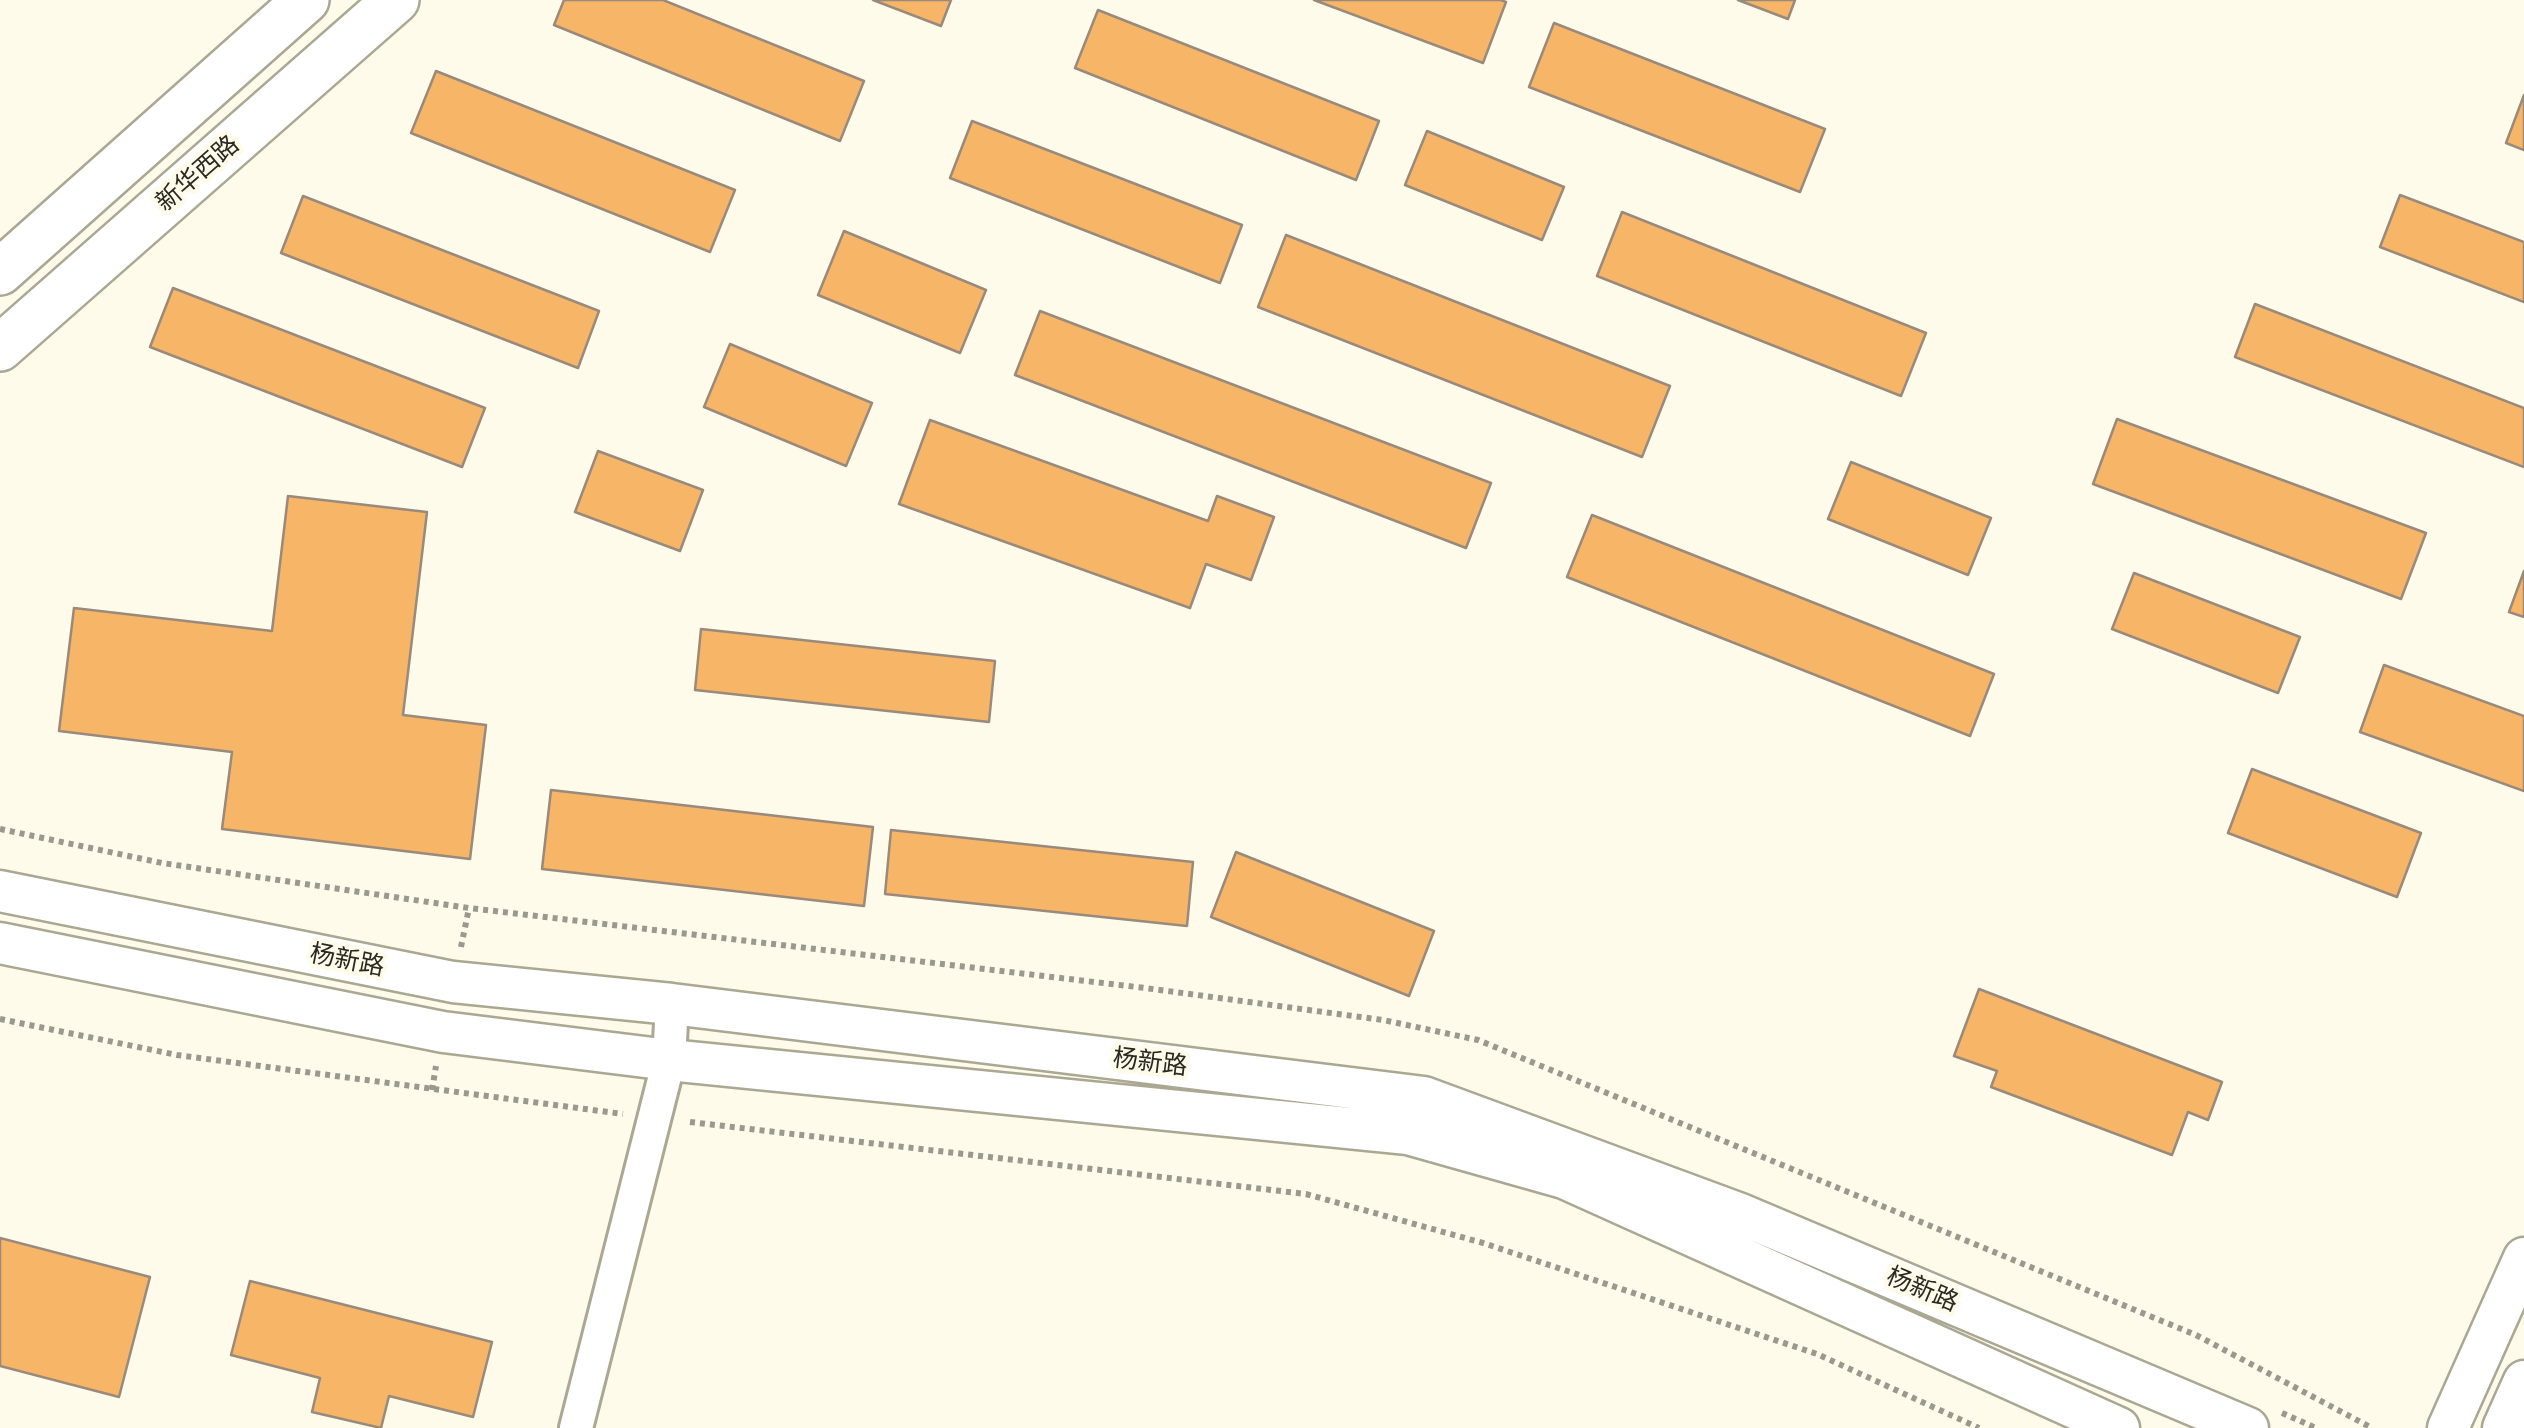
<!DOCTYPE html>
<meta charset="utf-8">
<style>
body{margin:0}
canvas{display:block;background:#fefbeb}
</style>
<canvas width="2524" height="1428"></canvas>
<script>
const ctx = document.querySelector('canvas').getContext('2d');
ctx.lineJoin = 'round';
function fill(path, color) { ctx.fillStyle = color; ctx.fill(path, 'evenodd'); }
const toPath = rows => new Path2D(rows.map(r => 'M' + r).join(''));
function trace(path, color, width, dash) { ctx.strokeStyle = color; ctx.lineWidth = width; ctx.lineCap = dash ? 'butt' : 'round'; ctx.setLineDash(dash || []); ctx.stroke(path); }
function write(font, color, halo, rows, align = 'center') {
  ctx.font = font + ' "Open Sans","Noto Sans SC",sans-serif'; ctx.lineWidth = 9; ctx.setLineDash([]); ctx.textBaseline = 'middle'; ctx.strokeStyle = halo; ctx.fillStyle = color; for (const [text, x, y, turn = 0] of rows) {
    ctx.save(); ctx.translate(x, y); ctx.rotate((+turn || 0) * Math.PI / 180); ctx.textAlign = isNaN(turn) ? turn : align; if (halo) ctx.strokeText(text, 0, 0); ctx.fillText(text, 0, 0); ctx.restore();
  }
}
const building = toPath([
 [564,0,663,0,864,81,840,141,554,25,564,0],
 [873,0,951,0,941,26,873,0],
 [1314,0,1501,0,1506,2,1483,63,1314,0],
 [1738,0,1795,0,1788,19,1738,0],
 [1098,10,1379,121,1356,180,1075,68,1098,10],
 [1554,23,1825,129,1800,192,1529,87,1554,23],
 [436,71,735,190,710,252,411,133,436,71],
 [2524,95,2524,150,2506,143,2524,95],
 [972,121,1242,225,1220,283,950,178,972,121],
 [1427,131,1564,187,1542,240,1405,185,1427,131],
 [2400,195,2524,242,2524,302,2380,247,2400,195],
 [303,196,599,311,578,368,281,253,303,196],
 [1622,212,1926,333,1901,396,1597,276,1622,212],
 [844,231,986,290,960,353,818,295,844,231],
 [1286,235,1670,386,1642,457,1258,307,1286,235],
 [173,288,485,408,462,467,150,347,173,288],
 [2255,304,2524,408,2524,467,2235,357,2255,304],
 [1040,311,1491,483,1466,548,1015,375,1040,311],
 [730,344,872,403,846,466,704,407,730,344],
 [2117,419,2426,533,2401,599,2093,484,2117,419],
 [930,420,1208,521,1217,496,1274,517,1251,580,1206,564,1190,608,899,504,930,420],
 [598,451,703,490,680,551,575,512,598,451],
 [1851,462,1991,518,1968,575,1828,519,1851,462],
 [288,496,427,512,403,715,486,725,470,859,222,829,232,752,59,731,74,608,272,631,288,496],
 [1592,515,1994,674,1970,736,1567,577,1592,515],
 [2524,571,2524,617,2509,612,2524,571],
 [2134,573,2300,637,2278,693,2112,629,2134,573],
 [701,629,995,661,989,722,695,690,701,629],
 [2384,665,2524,716,2524,791,2360,732,2384,665],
 [2252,769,2421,833,2397,897,2228,833,2252,769],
 [551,790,873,827,864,906,542,869,551,790],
 [891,830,1193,862,1187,926,885,894,891,830],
 [1236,852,1434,931,1409,996,1211,917,1236,852],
 [1979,989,2222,1082,2208,1120,2188,1112,2172,1155,1991,1087,1997,1071,1954,1056,1979,989],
 [0,1238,150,1277,119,1397,0,1366,0,1238],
 [250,1281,492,1342,473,1417,389,1396,381,1428,312,1412,320,1378,231,1355,250,1281]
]);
fill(building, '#f7b568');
trace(building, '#998a7b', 2.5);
const minor = toPath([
 [576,1428,669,1060,672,1004]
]);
const tertiary = toPath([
 [0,891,453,982,672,1004,1424,1097,1738,1213,2248,1428],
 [0,943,443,1032,669,1060,1408,1134,1564,1178,2119,1428],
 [2448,1428,2524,1258],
 [2503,1428,2524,1381]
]);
const secondary = toPath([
 [0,272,306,0],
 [0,348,396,0]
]);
trace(minor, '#aaa793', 38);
trace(tertiary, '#aaa793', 45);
trace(secondary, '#aaa793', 50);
trace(toPath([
 [0,829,162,863,469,908,1145,988,1383,1020,1478,1040,2196,1335,2372,1428],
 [461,947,469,908],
 [0,1019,177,1055,623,1114],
 [432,1090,436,1066],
 [690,1122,1306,1194,1483,1243,1817,1354,1979,1428],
 [2282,1413,2316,1428]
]), '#9b998d', 6, [5, 5]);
trace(minor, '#fff', 32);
trace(tertiary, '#fff', 40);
trace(secondary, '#fff', 45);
write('25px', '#2a2821', '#fefbeb', [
 ["新华西路",198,174,-41],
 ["杨新路",347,961,11],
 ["杨新路",1150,1063,7],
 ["杨新路",1922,1290,23]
]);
</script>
